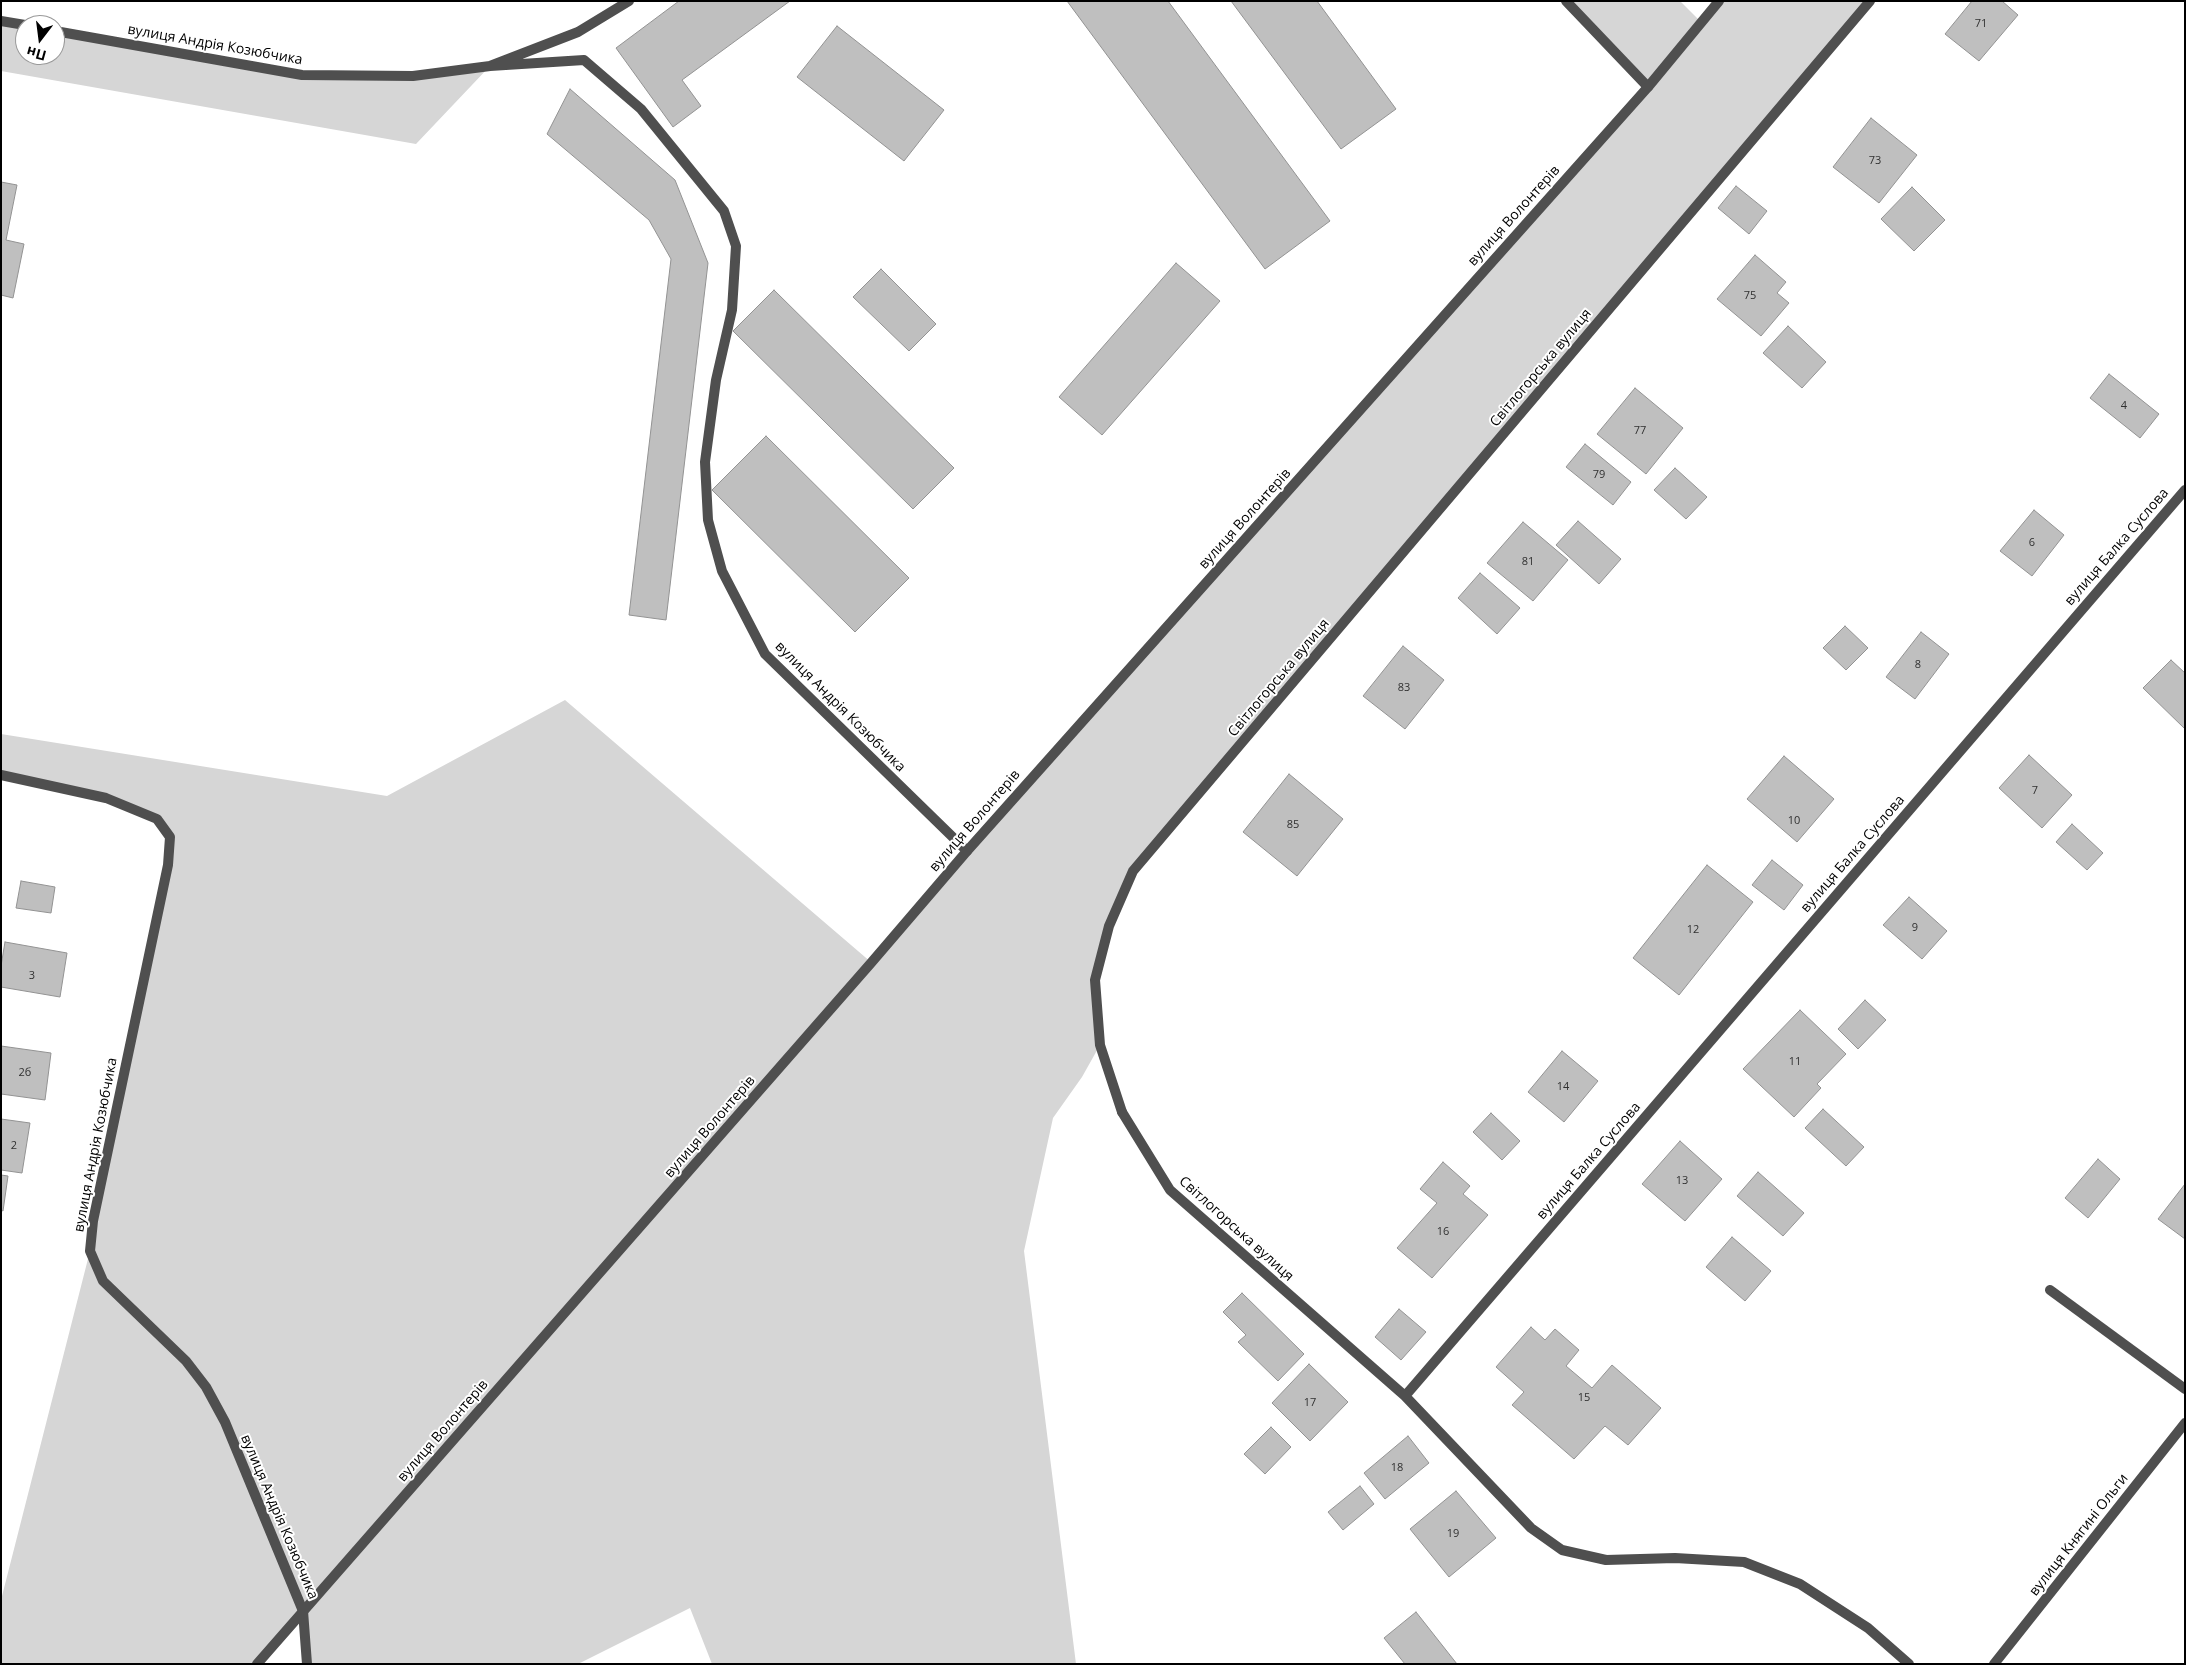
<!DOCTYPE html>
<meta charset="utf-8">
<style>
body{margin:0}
#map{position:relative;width:2186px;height:1665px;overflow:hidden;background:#fff;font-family:"Open Sans",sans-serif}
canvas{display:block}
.frame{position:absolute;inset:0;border:2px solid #000;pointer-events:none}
.north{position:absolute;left:15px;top:15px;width:50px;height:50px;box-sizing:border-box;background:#fff;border:1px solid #999;border-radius:50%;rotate:195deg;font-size:14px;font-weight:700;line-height:20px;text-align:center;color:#000}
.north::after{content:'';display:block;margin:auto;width:18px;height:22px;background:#000;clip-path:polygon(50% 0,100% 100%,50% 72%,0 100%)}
</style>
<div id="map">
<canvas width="2186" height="1665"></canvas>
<div class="frame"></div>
<div class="north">Пн</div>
</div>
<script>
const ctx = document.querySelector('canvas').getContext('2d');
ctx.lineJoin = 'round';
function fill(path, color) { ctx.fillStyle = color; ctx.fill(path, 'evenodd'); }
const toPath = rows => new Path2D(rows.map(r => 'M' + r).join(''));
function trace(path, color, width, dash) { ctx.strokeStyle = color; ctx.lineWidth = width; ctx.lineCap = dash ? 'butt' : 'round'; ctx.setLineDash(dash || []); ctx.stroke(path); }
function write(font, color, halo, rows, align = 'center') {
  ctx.font = font + ' "Open Sans",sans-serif'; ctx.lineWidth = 4; ctx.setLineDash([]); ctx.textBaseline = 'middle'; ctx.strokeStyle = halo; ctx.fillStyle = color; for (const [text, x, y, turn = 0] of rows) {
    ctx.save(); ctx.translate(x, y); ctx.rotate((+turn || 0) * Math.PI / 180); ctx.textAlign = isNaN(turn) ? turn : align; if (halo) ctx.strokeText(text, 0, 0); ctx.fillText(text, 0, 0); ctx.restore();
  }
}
fill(toPath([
 [1566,1,1680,1,1701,22,1719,1,1870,1,1133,871,1095,979,1100,1045,1082,1077,1053,1118,1024,1251,1076,1664,712,1664,690,1608,578,1664,306,1664,303,1612,257,1664,1,1664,1,1600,90,1251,170,837,157,819,137,809,1,775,1,734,387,796,565,700,872,963,1648,87],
 [1,21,25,25,25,55,55,55,55,30,302,75,413,76,490,66,416,144,1,71]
]), '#d6d6d6');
const building = toPath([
 [679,1,790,1,682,80,701,106,673,127,616,48,679,1],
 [1067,1,1168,1,1330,221,1265,269,1067,1],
 [1231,1,1317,1,1396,109,1341,149,1231,1],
 [1972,1,2002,1,2018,15,1979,61,1945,34,1972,1],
 [837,26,944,110,904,161,797,77,837,26],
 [570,89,675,180,708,263,666,620,629,615,671,259,649,220,547,134,570,89],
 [1871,118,1917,155,1879,203,1833,167,1871,118],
 [1,182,17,185,6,240,24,244,13,298,1,295,1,182],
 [1736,186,1767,211,1749,234,1718,208,1736,186],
 [1912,187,1945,220,1914,251,1881,219,1912,187],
 [1755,255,1786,282,1777,293,1789,303,1761,336,1717,299,1755,255],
 [1176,263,1220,301,1102,435,1059,397,1176,263],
 [881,269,936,324,909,351,853,297,881,269],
 [774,290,954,468,913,509,733,331,774,290],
 [1788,326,1826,362,1802,388,1763,353,1788,326],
 [2109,374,2159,414,2140,438,2090,398,2109,374],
 [1635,388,1683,428,1646,474,1597,434,1635,388],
 [766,436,909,578,855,632,712,490,766,436],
 [1585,444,1631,482,1613,505,1566,467,1585,444],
 [1675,468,1707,497,1686,519,1654,490,1675,468],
 [2034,510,2064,535,2032,576,2000,551,2034,510],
 [1578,521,1621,559,1599,584,1556,545,1578,521],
 [1523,522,1568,560,1533,601,1487,563,1523,522],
 [1480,573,1520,608,1497,634,1458,598,1480,573],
 [1845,626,1868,648,1846,670,1823,648,1845,626],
 [1921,632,1949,654,1915,699,1886,677,1921,632],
 [1403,646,1444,680,1405,729,1363,696,1403,646],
 [2171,660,2185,673,2185,729,2143,688,2171,660],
 [2029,755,2072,795,2042,828,1999,788,2029,755],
 [1784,756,1834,799,1797,842,1747,799,1784,756],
 [1289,774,1343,819,1297,876,1243,832,1289,774],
 [2072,824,2103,853,2087,870,2056,842,2072,824],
 [1772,860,1803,885,1784,910,1752,885,1772,860],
 [1707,865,1753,902,1679,995,1633,958,1707,865],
 [21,881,55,887,51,913,16,908,21,881],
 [1909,897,1947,931,1922,959,1883,925,1909,897],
 [5,942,67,953,60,997,1,987,1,966,5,942],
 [1865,1000,1886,1020,1858,1049,1838,1029,1865,1000],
 [1800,1010,1846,1054,1817,1084,1821,1088,1794,1117,1743,1069,1800,1010],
 [1,1046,51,1053,45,1100,1,1094,1,1046],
 [1562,1051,1598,1081,1564,1122,1528,1092,1562,1051],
 [1823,1109,1864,1147,1846,1166,1805,1128,1823,1109],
 [1491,1113,1520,1141,1502,1160,1473,1132,1491,1113],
 [1,1119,30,1123,22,1173,1,1170,1,1119],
 [1680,1141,1722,1179,1685,1221,1642,1184,1680,1141],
 [2098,1159,2120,1179,2088,1218,2065,1198,2098,1159],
 [1443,1162,1470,1186,1463,1194,1488,1215,1432,1278,1397,1248,1437,1203,1420,1189,1443,1162],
 [1758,1172,1804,1213,1783,1236,1737,1196,1758,1172],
 [1,1175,8,1176,3,1211,1,1210,1,1175],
 [2185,1184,2185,1239,2158,1219,2185,1184],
 [1732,1237,1771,1271,1745,1301,1706,1267,1732,1237],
 [1242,1293,1304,1354,1278,1381,1238,1342,1246,1335,1223,1312,1242,1293],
 [1399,1309,1426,1332,1401,1360,1375,1337,1399,1309],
 [1531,1327,1545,1340,1555,1329,1579,1350,1566,1366,1592,1388,1612,1365,1661,1408,1628,1445,1605,1426,1574,1459,1512,1405,1524,1392,1496,1367,1531,1327],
 [1309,1364,1348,1402,1310,1441,1272,1403,1309,1364],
 [1271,1427,1291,1447,1265,1474,1244,1454,1271,1427],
 [1408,1436,1429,1463,1385,1499,1364,1473,1408,1436],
 [1360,1486,1374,1504,1343,1530,1328,1512,1360,1486],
 [1456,1491,1496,1538,1449,1577,1410,1529,1456,1491],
 [1416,1612,1457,1664,1405,1664,1384,1638,1416,1612]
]);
fill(building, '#bfbfbf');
trace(building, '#939393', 1);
trace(toPath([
 [2050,1290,2185,1389]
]), '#4f4f4f', 10);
trace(toPath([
 [1122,1112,1100,1045,1095,980,1109,926,1133,871,1870,1]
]), '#4f4f4f', 10);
trace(toPath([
 [1566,1,1648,87],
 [1,21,25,25],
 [55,31,302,75,413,76,490,66,578,32,629,1],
 [490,66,584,60,641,109,724,211,736,246,732,310,716,380,705,462,708,520,722,571,765,654,967,851],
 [1,775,106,798,157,819,170,837,168,865,93,1221,90,1251,103,1281,186,1361,206,1387,225,1422,303,1611,307,1664],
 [1122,1112,1170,1190,1405,1396],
 [1909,1664,1868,1628,1800,1584,1744,1562,1675,1558,1606,1560,1562,1550,1531,1528,1405,1396,2185,490],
 [1994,1664,2185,1423]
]), '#4f4f4f', 10);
trace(toPath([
 [257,1664,871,963,967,851,1648,87,1719,1]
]), '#4f4f4f', 10);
write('11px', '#303030', null, [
 ["71",1981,24],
 ["73",1875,161],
 ["75",1750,296],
 ["4",2124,406],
 ["77",1640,431],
 ["79",1599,475],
 ["6",2032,543],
 ["81",1528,562],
 ["8",1918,665],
 ["83",1404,688],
 ["7",2035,791],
 ["10",1794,821],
 ["85",1293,825],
 ["9",1915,928],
 ["12",1693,930],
 ["3",32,976],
 ["11",1795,1062],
 ["2б",25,1073],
 ["14",1563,1087],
 ["2",14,1146],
 ["13",1682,1181],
 ["16",1443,1232],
 ["15",1584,1398],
 ["17",1310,1403],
 ["18",1397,1468],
 ["19",1453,1534]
]);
write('14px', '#000', '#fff', [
 ["вулиця Андрія Козюбчика",215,45,10],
 ["вулиця Волонтерів",1514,216,-48],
 ["Світлогорська вулиця",1541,368,-50],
 ["вулиця Волонтерів",1245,519,-48],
 ["вулиця Балка Суслова",2117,547,-49],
 ["Світлогорська вулиця",1279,678,-50],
 ["вулиця Андрія Козюбчика",840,707,45],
 ["вулиця Волонтерів",975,821,-49],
 ["вулиця Балка Суслова",1853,854,-49],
 ["вулиця Волонтерів",710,1127,-49],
 ["вулиця Андрія Козюбчика",96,1145,-79],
 ["вулиця Балка Суслова",1589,1161,-49],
 ["Світлогорська вулиця",1236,1229,42],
 ["вулиця Волонтерів",443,1431,-49],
 ["вулиця Андрія Козюбчика",279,1517,67],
 ["вулиця Княгині Ольги",2079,1535,-52]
]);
</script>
